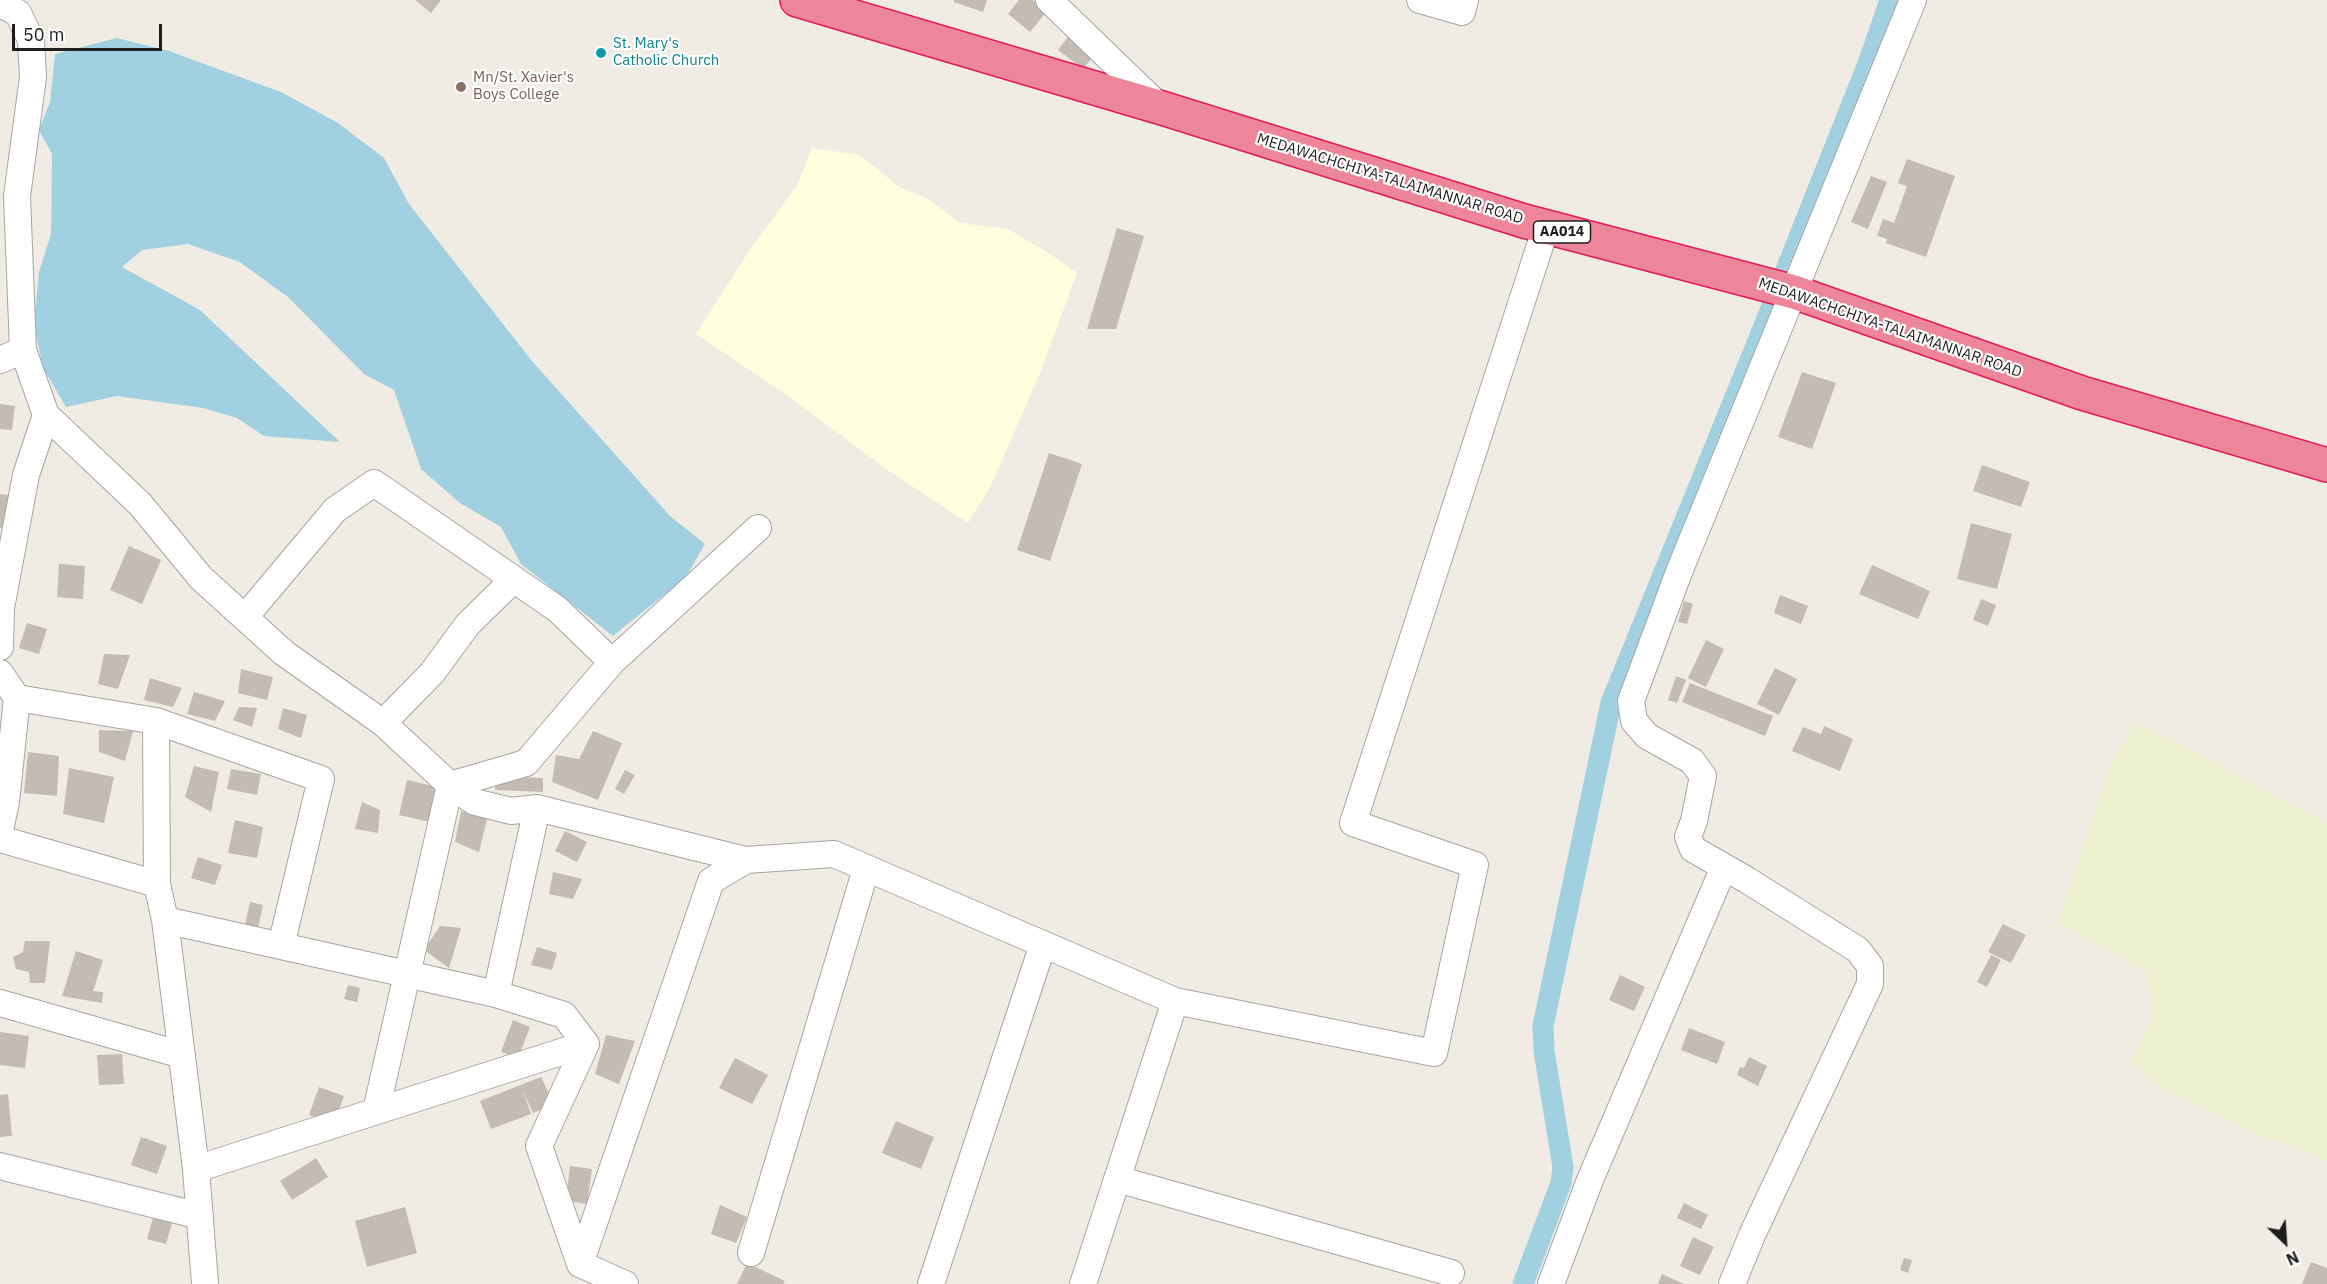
<!DOCTYPE html>
<style>
body{margin:0}
#map{position:relative;width:2327px;height:1284px;overflow:hidden;background:#f0ece4;font-family:"IBM Plex Sans",sans-serif}
canvas{display:block}
.north{position:absolute;left:2255px;top:1212px;width:60px;height:60px;-webkit-text-stroke:4px #fff;paint-order:stroke;rotate:155deg;font-size:16px;font-weight:700;line-height:24px;text-align:center;color:#1e1e1e}
.north::after{content:'';display:block;margin:auto;width:21px;height:27px;background:#1e1e1e;clip-path:polygon(50% 0,100% 100%,50% 72%,0 100%)}
.scale{position:absolute;left:12px;top:24px;width:150px;height:27px;box-sizing:border-box;border:3px solid #1e1e1e;border-top:0;padding-left:8px;font-size:18px;line-height:21px;white-space:nowrap;color:#1e1e1e;-webkit-text-stroke:4px #fff;paint-order:stroke}
</style>
<div id="map">
<canvas width="2327" height="1284"></canvas>
<div class="north">N</div>
<div class="scale">50 m</div>
</div>
<script>
const ctx = document.querySelector('canvas').getContext('2d');
ctx.lineJoin = 'round';
function fill(path, color) { ctx.fillStyle = color; ctx.fill(path, 'evenodd'); }
const toPath = rows => new Path2D(rows.map(r => 'M' + r).join(''));
function trace(path, color, width, dash) { ctx.strokeStyle = color; ctx.lineWidth = width; ctx.lineCap = dash ? 'butt' : 'round'; ctx.setLineDash(dash || []); ctx.stroke(path); }
function write(font, color, halo, rows, align = 'center') {
  ctx.font = font + ' "IBM Plex Sans",sans-serif'; ctx.lineWidth = 4.5; ctx.setLineDash([]); ctx.textBaseline = 'middle'; ctx.strokeStyle = halo; ctx.fillStyle = color; for (const [text, x, y, turn = 0] of rows) {
    ctx.save(); ctx.translate(x, y); ctx.rotate((+turn || 0) * Math.PI / 180); ctx.textAlign = isNaN(turn) ? turn : align; if (halo) ctx.strokeText(text, 0, 0); ctx.fillText(text, 0, 0); ctx.restore();
  }
}
fill(toPath([
 [812,148,860,155,899,187,928,199,960,223,1008,229,1045,251,1077,273,1040,373,992,483,968,523,889,471,791,398,696,334,749,251,798,184]
]), '#ffd');
fill(toPath([
 [2135,723,2204,756,2266,791,2327,823,2327,1160,2256,1134,2161,1088,2130,1059,2152,1020,2148,972,2058,923,2110,767]
]), '#edf0ce');
fill(toPath([
 [117,38,169,51,281,92,338,123,384,158,409,204,532,361,670,516,705,544,686,577,613,636,521,564,501,527,460,503,421,469,394,390,364,374,288,297,240,262,188,244,142,250,122,267,200,310,340,442,264,436,237,418,203,408,117,396,66,407,43,368,34,325,39,272,51,234,52,154,39,130,50,102,55,54]
]), '#a1d1e0');
trace(toPath([
 [1786,270,1869,61,1890,0],
 [1523,1284,1561,1183,1563,1167,1544,1051,1543,1026,1611,703,1772,306]
]), '#a1d1e0', 21);
fill(toPath([
 [415,0,441,0,431,13],
 [954,0,987,0,983,12,954,2],
 [1019,0,1033,0,1047,11,1030,32,1008,14],
 [1074,29,1099,49,1083,69,1058,50],
 [1907,159,1955,176,1926,257,1886,243,1887,239,1877,236,1883,219,1894,223,1907,186,1898,183],
 [1871,176,1887,182,1868,229,1851,222],
 [1117,228,1144,236,1116,329,1087,329],
 [1802,372,1836,383,1812,449,1778,437],
 [0,404,15,406,12,430,0,429],
 [1049,453,1082,464,1050,561,1017,550],
 [1982,465,2030,482,2021,507,1973,491],
 [0,494,9,495,7,528,0,528],
 [1971,523,2012,534,1997,589,1957,579],
 [129,546,161,560,142,604,110,590],
 [59,564,85,566,83,599,57,597],
 [1872,565,1930,591,1918,619,1859,594],
 [1780,595,1808,606,1801,624,1774,613],
 [1981,599,1996,605,1988,626,1973,620],
 [1684,601,1693,604,1687,624,1678,622],
 [27,623,47,629,39,654,19,648],
 [1706,640,1724,649,1706,687,1688,678],
 [104,654,130,655,118,689,98,684],
 [1775,668,1797,679,1779,715,1757,704],
 [241,669,273,677,267,700,238,693],
 [1676,676,1686,680,1677,703,1668,700],
 [150,678,182,688,173,707,144,700],
 [1690,683,1773,716,1765,736,1682,702],
 [194,692,225,701,215,721,187,714],
 [239,707,257,708,252,727,233,720],
 [283,708,307,715,301,738,278,729],
 [1824,726,1853,739,1840,771,1792,751,1803,727,1821,734],
 [99,730,133,731,125,761,99,752],
 [593,731,622,743,598,800,552,782,556,755,579,759],
 [28,752,59,756,57,796,24,793],
 [194,766,219,772,211,812,185,797],
 [69,768,114,777,104,823,63,814],
 [231,769,261,774,257,795,227,789],
 [625,770,635,775,624,794,615,789],
 [496,776,543,778,543,792,495,790],
 [407,780,438,787,430,822,399,815],
 [362,802,380,810,378,833,355,829],
 [461,811,487,819,479,852,455,842],
 [235,820,263,827,257,858,228,853],
 [565,831,587,842,577,862,555,851],
 [198,857,222,865,215,885,191,878],
 [553,872,582,879,573,899,549,894],
 [250,902,263,905,258,928,245,925],
 [2003,924,2026,935,2011,963,1988,952],
 [440,926,461,928,449,968,424,950],
 [25,941,50,941,45,983,30,983,29,972,16,969,13,957,23,952],
 [537,947,557,953,552,970,531,965],
 [76,951,103,960,93,991,103,992,102,1003,62,996],
 [1991,955,2001,960,1987,987,1977,982],
 [1620,975,1645,987,1634,1011,1609,1000],
 [348,985,360,988,357,1002,344,999],
 [513,1020,530,1027,518,1058,501,1052],
 [1689,1028,1725,1042,1717,1064,1681,1050],
 [0,1032,29,1036,25,1068,0,1065],
 [606,1035,635,1041,619,1084,595,1074],
 [122,1054,124,1084,99,1085,97,1055],
 [1749,1057,1767,1066,1758,1086,1737,1075,1740,1067,1744,1068],
 [735,1058,768,1075,752,1104,719,1088],
 [541,1077,554,1104,533,1113,523,1091,531,1114,491,1129,480,1101],
 [319,1087,344,1096,334,1124,309,1115],
 [8,1094,12,1136,0,1137,0,1095],
 [896,1121,934,1137,921,1169,882,1153],
 [141,1137,167,1146,157,1174,131,1165],
 [316,1158,328,1177,292,1200,280,1181],
 [570,1166,592,1169,587,1204,566,1201],
 [1684,1203,1708,1215,1701,1229,1677,1218],
 [720,1205,747,1217,736,1243,711,1234],
 [405,1207,417,1253,367,1267,355,1221],
 [153,1218,172,1223,166,1244,147,1239],
 [1693,1237,1714,1247,1700,1275,1680,1266],
 [1904,1258,1912,1260,1908,1273,1900,1270],
 [2311,1262,2327,1268,2327,1284,2302,1284],
 [747,1263,785,1281,783,1284,737,1284],
 [1662,1274,1684,1284,1658,1284]
]), '#c4bbb3');
const minor = toPath([
 [1049,0,1161,108],
 [1420,0,1462,12,1465,0],
 [0,4,18,13,31,40,33,77,17,196,23,350,46,415,140,504,201,578,284,653,383,723,450,785,475,802,511,811,537,808,746,860],
 [0,360,23,350],
 [245,617,335,510,374,483,557,609,612,662],
 [0,647,1,608,26,475,46,415],
 [0,673,17,698,6,802,0,830],
 [17,698,156,721,321,779,281,946],
 [156,721,157,884,165,920,196,1169,205,1284],
 [383,723,432,673,468,624,513,580],
 [0,839,157,884],
 [165,920,496,994,564,1015,586,1044],
 [496,994,537,808],
 [1175,1001,1434,1053,1475,865,1353,823,1546,227],
 [0,1003,182,1055],
 [586,1044,539,1146,580,1264,625,1284],
 [376,1111,450,785,526,763,612,662,758,528],
 [0,1166,200,1216],
 [196,1169,586,1044],
 [1117,1179,1451,1273],
 [751,1253,866,869],
 [580,1264,711,881,746,860,834,854,1175,1001,1083,1284],
 [931,1284,1043,944],
 [1551,1284,1590,1180,1724,867],
 [1732,1284,1752,1235,1870,984,1870,966,1858,950,1747,880,1693,849,1688,837,1694,821,1703,776,1692,761,1647,736,1634,721,1631,701,1679,572,1913,0]
]);
const highway = toPath([
 [797,0,1162,108,1524,221,1794,292,2082,393,2327,465]
]);
trace(minor, '#a5a5a5', 28);
trace(highway, '#e6195d', 36);
trace(minor, '#fff', 26);
trace(highway, '#ec8698', 33);
for (const [x, y, r, color] of [
 [601,53,6,"#0f9aa8"],
 [461,87,6,"#8d6e63"]
]) { const dot = new Path2D(); dot.arc(x, y, r, 0, 2 * Math.PI); ctx.fillStyle = color; ctx.fill(dot); trace(dot, '#fff', 2); }
for (const [x, y, w] of [
 [1562,232,57]
]) { const box = new Path2D(); box.roundRect(x - w / 2, y - 11, w, 22, 4.5); ctx.fillStyle = '#fff'; ctx.fill(box); trace(box, '#1e1e1e', 1.5); }
write('bold 14px', '#1e1e1e', null, [
 ["AA014",1562,232]
]);
write('15px', '#0d838f', '#fff', [
 ["St. Mary's",613,44],
 ["Catholic Church",613,61]
], 'left');
write('15px', '#785e54', '#fff', [
 ["Mn/St. Xavier's",473,78],
 ["Boys College",473,95]
], 'left');
write('15px', '#1e1e1e', '#fff', [
 ["MEDAWACHCHIYA-TALAIMANNAR ROAD",1390,179,17],
 ["MEDAWACHCHIYA-TALAIMANNAR ROAD",1890,328,19]
]);
</script>
